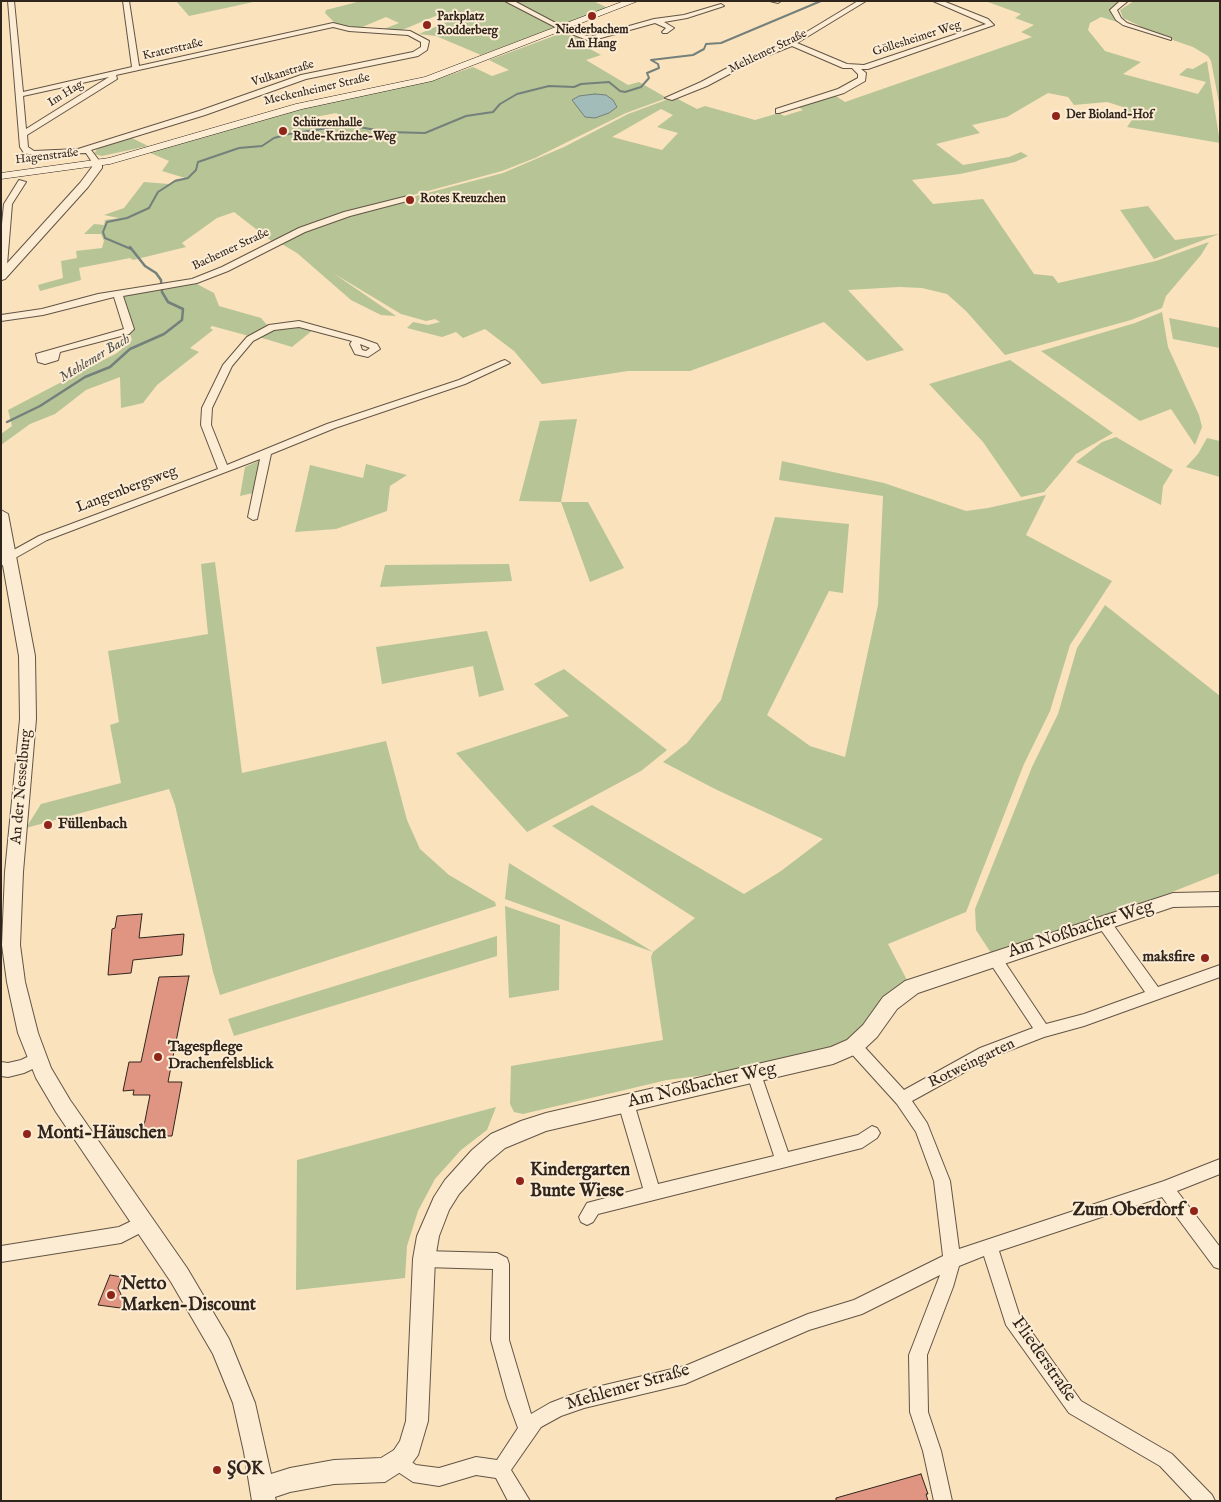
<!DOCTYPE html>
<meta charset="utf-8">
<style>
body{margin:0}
#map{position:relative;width:1221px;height:1502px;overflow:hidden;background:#fae2bd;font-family:"IM FELL English",serif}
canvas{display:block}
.frame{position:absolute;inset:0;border:2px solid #30251d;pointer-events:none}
</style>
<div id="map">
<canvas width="1221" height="1502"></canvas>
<div class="frame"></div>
</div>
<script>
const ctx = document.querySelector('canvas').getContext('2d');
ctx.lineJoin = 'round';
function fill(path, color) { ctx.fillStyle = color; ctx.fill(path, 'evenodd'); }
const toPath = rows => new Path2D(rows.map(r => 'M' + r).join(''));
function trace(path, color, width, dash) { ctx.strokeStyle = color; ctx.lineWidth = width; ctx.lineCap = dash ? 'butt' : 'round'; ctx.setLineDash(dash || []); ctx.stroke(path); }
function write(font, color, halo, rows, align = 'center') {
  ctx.font = font + ' "IM FELL English",serif'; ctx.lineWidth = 4; ctx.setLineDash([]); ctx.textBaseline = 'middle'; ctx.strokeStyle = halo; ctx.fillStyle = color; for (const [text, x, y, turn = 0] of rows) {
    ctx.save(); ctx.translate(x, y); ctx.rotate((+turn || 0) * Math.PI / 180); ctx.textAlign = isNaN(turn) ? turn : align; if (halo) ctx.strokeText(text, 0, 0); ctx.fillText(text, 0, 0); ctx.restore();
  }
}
fill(toPath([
 [176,1,258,1,189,16],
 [361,1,593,1,608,8,481,55,436,36,419,34,451,20,438,15,402,30,384,29,399,23,386,17,360,28,346,27,336,24,325,13,326,10],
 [991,1,1122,1,1111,9,1116,19,1124,24,1101,17,1090,23,1088,30,1105,51,1141,62,1123,74,1198,94,1206,82,1179,75,1187,68,1193,69,1207,61,1220,143,1127,127,1132,120,1123,107,1107,102,1074,105,1068,97,1048,93,1007,117,972,125,980,133,936,144,963,165,1009,157,1021,152,1028,156,1015,162,960,174,912,180,933,204,983,199,1034,274,1053,276,1058,283,1156,261,1209,242,1201,255,1166,296,1162,308,1131,320,1005,355,966,311,947,294,922,288,899,287,848,290,904,350,867,361,824,322,690,371,628,371,542,384,514,351,485,329,463,338,456,332,442,337,407,328,413,322,428,325,440,322,435,319,426,321,401,314,333,273,396,316,381,315,351,300,297,253,280,243,348,214,503,173,564,147,628,114,674,97,697,109,705,106,755,120,779,113,784,116,803,110,798,107,836,96,845,102,1032,37,1021,32,1034,25,1015,18,1021,14,988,2],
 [661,109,673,115,657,127,678,133,662,150,612,137],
 [1134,1,1220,1,1220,108,1211,61,1208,56,1193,47,1138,28,1140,26,1123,18,1120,10],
 [562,33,586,39,581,44,601,55,586,60,628,85,639,82,667,98,626,113,535,158,502,171,346,213,274,243,234,212,217,218,182,243,186,247,133,260,130,258,79,268,81,280,40,291,38,285,63,278,61,261,77,258,76,251,102,248,104,241,101,234,84,234,94,224,104,225,105,220,119,218,104,215,124,208,144,182,169,184,176,179,185,178,162,171,169,161,148,152,287,112,432,81,473,67,492,76,509,70,489,60],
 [336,113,351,121,304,128,295,121],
 [132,138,148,146,102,156,94,154,97,149],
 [1148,206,1175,240,1219,234,1154,259,1120,210],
 [195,283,214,293,219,306,261,318,267,325,249,336,212,326,210,328,213,330,190,348,199,352,157,385,143,403,121,408,120,377,86,390,55,414,30,424,1,445,1,434,12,426,8,410,117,353,132,340,130,334,133,329,123,298,125,296],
 [1162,312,1168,347,1199,415,1202,427,1195,445,1171,409,1140,421,1041,351,1135,323],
 [1169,318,1220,328,1220,348,1173,339],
 [291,327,313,330,292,347,259,337,274,330],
 [1010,360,1113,433,1076,454,1044,492,1021,497,983,442,929,384],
 [577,419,561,502,588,502,624,568,590,582,561,502,519,501,540,421],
 [1116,437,1173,470,1163,486,1161,505,1076,462,1102,442],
 [1207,438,1220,441,1220,477,1186,467,1198,454],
 [261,460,253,493,240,496,245,467],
 [782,461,884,483,966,511,988,508,1046,495,1026,535,1112,581,1070,645,1050,711,1024,764,966,912,888,944,908,982,882,998,854,1037,845,1044,743,1070,667,1080,523,1114,514,1112,510,1104,511,1066,663,1040,651,957,653,952,505,899,509,863,653,952,695,918,552,826,592,805,744,894,781,871,823,839,717,790,663,762,687,743,721,700,775,517,849,524,843,593,829,591,767,715,810,746,845,757,878,605,883,496,779,480],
 [366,464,407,475,390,486,387,511,336,529,295,532,310,465,363,478],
 [215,562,242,773,386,741,407,820,420,849,449,875,495,902,496,906,220,995,213,972,175,805,169,789,26,828,41,804,121,783,110,725,119,722,108,651,208,634,201,564],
 [509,564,512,581,380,587,385,565],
 [1105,605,1220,696,1220,873,1167,894,991,953,976,930,975,909,1032,767,1058,714,1077,648],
 [487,631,504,690,479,697,473,666,382,684,376,647],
 [564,669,667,750,641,771,527,832,456,753,569,716,534,684],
 [505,906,560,925,559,990,509,998],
 [497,936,497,956,234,1036,228,1019],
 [496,1107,487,1130,461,1150,435,1179,418,1211,407,1246,405,1278,296,1290,297,1160]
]), '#b7c496');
const water = toPath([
 [595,94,606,95,613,100,617,107,609,113,595,118,585,117,572,100,579,96,595,94]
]);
fill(water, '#a2bcba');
trace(water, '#74807b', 1);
trace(toPath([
 [131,249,105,238,103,232,107,222,127,218,149,208,158,192,175,181,188,178,196,170,198,162,239,148,262,146,274,138,289,134,348,125,387,132,425,133,466,116,493,112,500,104,517,94,549,86,574,87,581,84,609,82,620,91,625,92,641,87,649,78,647,73,659,68,658,64,651,60,693,55,704,49,706,44,721,43,821,1]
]), '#74807b', 2);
trace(toPath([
 [7,422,40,406,85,377,110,367,130,349,164,334,182,320,183,309,168,302,162,292,161,280,156,273,145,266,130,247]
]), '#74807b', 2.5);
const building = toPath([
 [142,914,139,938,184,934,182,955,133,960,131,973,108,975,112,929,115,928,117,916,142,914],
 [189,976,168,1082,182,1082,172,1136,142,1136,150,1095,133,1095,134,1090,123,1091,129,1062,141,1062,159,977,189,976],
 [110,1275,122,1277,118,1288,128,1309,98,1305,110,1275],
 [921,1474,928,1494,926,1494,928,1501,836,1501,836,1498,921,1474]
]);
fill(building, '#df9582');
trace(building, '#30251d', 1);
const minor = toPath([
 [8,1,14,1,23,92,132,67,123,1,129,1,139,66,333,23,349,27,410,31,429,41,427,50,418,56,306,79,205,115,91,150,101,163,97,165,94,165,86,153,33,155,24,153,20,147,8,1],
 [333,27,349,31,408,35,421,42,421,47,413,52,301,75,199,111,78,149,34,151,28,147,27,135,117,79,116,75,333,27],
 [109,77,26,129,23,96,109,77],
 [505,1,514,1,565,28,590,37,654,19,684,15,721,4,724,6,687,18,664,22,674,28,667,33,663,33,662,32,666,28,655,23,590,41,561,30,505,1],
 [770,1,781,1,778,3,770,1],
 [858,1,866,1,797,43,847,64,864,65,986,24,933,1,943,1,988,19,994,25,868,69,861,69,866,73,865,81,844,93,779,113,776,113,776,109,838,89,858,78,858,74,852,68,843,68,792,46,754,61,707,86,672,100,665,98,701,82,748,57,790,42,858,1],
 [1120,1,1128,1,1117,10,1121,18,1127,23,1171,38,1171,40,1123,25,1116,20,1110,10,1120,1],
 [19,180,26,182,12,204,6,277,2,280,1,234,4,204,19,180],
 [408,196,412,198,411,200,350,216,305,232,228,271,197,283,123,296,134,329,129,334,60,352,58,360,45,364,38,362,36,354,124,329,114,297,43,315,1,321,1,315,42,309,98,294,192,279,222,267,299,228,344,212,408,196],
 [299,321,360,338,377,344,380,349,368,357,355,354,350,344,352,341,299,327,274,330,253,341,232,366,212,408,211,425,227,465,327,424,459,380,502,361,505,360,510,363,465,384,335,428,271,454,257,519,253,520,248,517,260,459,47,540,1,566,1,557,39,536,218,469,201,425,202,408,223,365,247,337,269,325,299,321],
 [360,344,370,348,366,351,362,350,360,344],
 [1104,917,1109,919,1158,987,1220,965,1220,977,1084,1026,1044,1037,990,1058,912,1101,927,1123,950,1181,959,1249,1164,1181,1220,1159,1220,1174,1177,1191,1220,1247,1220,1269,1214,1267,1162,1197,999,1251,1019,1314,1081,1401,1172,1454,1212,1495,1215,1501,1193,1501,1160,1466,1069,1413,1006,1325,984,1256,959,1266,953,1287,927,1355,928,1412,941,1451,952,1501,934,1501,923,1451,910,1412,909,1355,940,1275,862,1314,809,1330,685,1384,584,1408,561,1416,541,1427,511,1470,530,1501,508,1501,496,1478,476,1475,439,1486,413,1482,392,1468,389,1462,392,1456,398,1453,416,1465,439,1468,476,1457,497,1460,518,1428,507,1398,491,1340,493,1269,424,1267,418,1265,416,1259,418,1253,424,1251,497,1253,507,1258,509,1264,509,1340,531,1414,550,1403,584,1390,685,1366,808,1314,854,1300,943,1256,934,1181,916,1132,897,1104,849,1051,847,1046,849,1041,854,1040,859,1041,904,1090,980,1048,1033,1028,990,963,988,959,990,955,995,953,1000,955,1046,1024,1084,1014,1145,992,1099,927,1097,923,1099,919,1104,917],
 [38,1052,43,1054,45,1059,43,1064,24,1073,8,1077,1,1076,1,1062,8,1063,21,1060,38,1052],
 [754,1067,759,1069,761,1074,788,1152,858,1135,872,1126,877,1128,880,1133,877,1138,862,1148,598,1214,593,1222,587,1225,581,1222,579,1217,587,1203,643,1188,618,1103,621,1098,626,1096,631,1098,634,1103,658,1184,774,1156,747,1074,749,1069,754,1067],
 [144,1215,150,1218,152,1223,150,1228,121,1243,1,1262,1,1246,119,1227,144,1215]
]);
const tertiary = toPath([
 [97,160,102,163,102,168,88,187,5,279,1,280,1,270,80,183,92,167,93,161,97,160],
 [1,510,8,514,35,656,36,719,23,872,20,945,25,982,38,1033,51,1068,70,1100,187,1268,229,1339,255,1403,271,1474,290,1468,334,1460,381,1458,394,1450,400,1441,406,1421,413,1259,417,1236,434,1197,445,1180,472,1150,491,1134,521,1121,546,1113,831,1047,847,1040,863,1025,883,997,905,981,1173,893,1220,892,1220,906,1173,907,918,993,897,1009,877,1037,861,1052,833,1064,546,1131,505,1148,486,1164,459,1194,449,1210,439,1236,435,1259,428,1421,418,1455,410,1466,385,1482,334,1484,290,1492,275,1497,276,1501,252,1501,244,1452,233,1403,213,1354,171,1282,56,1112,36,1078,18,1033,7,982,2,945,5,872,20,719,19,656,1,554,1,510]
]);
const secondary = toPath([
 [624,1,638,1,432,81,302,109,110,164,1,179,1,173,109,158,296,104,425,77,624,1]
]);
trace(minor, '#625445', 2);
trace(tertiary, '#625445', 2);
trace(secondary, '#30251d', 1);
fill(minor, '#fcecd4');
fill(tertiary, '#fcecd4');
fill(secondary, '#fcecd4');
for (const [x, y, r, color] of [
 [592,16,5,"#8f2418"],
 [427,25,5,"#8f2418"],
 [1056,116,5,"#8f2418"],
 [283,131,5,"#8f2418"],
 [410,200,5,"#8f2418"],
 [48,825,5,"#8f2418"],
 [1205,958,5,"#8f2418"],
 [158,1057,5,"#8f2418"],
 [27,1134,5,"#8f2418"],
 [520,1181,5,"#8f2418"],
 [1194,1211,5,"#8f2418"],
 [111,1295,5,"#8f2418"],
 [217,1470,5,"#8f2418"]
]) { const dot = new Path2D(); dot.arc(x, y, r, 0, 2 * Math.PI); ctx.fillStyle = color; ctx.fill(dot); trace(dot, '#fcecd4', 2); }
write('bold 12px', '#30251d', '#fcecd4', [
 ["Parkplatz",437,18],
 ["Rodderberg",437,32],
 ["Niederbachem",592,31,"center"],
 ["Am Hang",592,45,"center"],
 ["Der Bioland-Hof",1066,116],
 ["Schützenhalle",293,124],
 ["Rude-Krüzche-Weg",293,138],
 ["Rotes Kreuzchen",420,200]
], 'left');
write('12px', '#30251d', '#fcecd4', [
 ["Göllesheimer Weg",917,39,-18],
 ["Kraterstraße",173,50,-13],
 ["Mehlemer Straße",768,52,-26],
 ["Vulkanstraße",283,74,-17],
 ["Meckenheimer Straße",317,90,-13],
 ["Im Hag",66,94,-32],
 ["Hagenstraße",47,157,-7],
 ["Bachemer Straße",231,250,-25]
]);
write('italic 14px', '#52524c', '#fcecd4', [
 ["Mehlemer Bach",95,359,-31]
]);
write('15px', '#30251d', '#fcecd4', [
 ["Langenbergsweg",127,490,-21],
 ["An der Nesselburg",22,787,-85],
 ["Rotweingarten",972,1064,-26]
]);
write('bold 15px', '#30251d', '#fcecd4', [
 ["Füllenbach",58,825],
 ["maksfire",1195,958,"right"],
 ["Tagespflege",168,1048],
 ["Drachenfelsblick",168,1065]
], 'left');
write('18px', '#30251d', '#fcecd4', [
 ["Am Noßbacher Weg",1081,930,-18],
 ["Am Noßbacher Weg",702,1086,-13],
 ["Fliederstraße",1043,1360,55],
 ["Mehlemer Straße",628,1388,-16]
]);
write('bold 18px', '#30251d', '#fcecd4', [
 ["Monti-Häuschen",37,1134],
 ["Kindergarten",530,1171],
 ["Bunte Wiese",530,1192],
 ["Zum Oberdorf",1184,1211,"right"],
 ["Netto",121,1285],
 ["Marken-Discount",121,1306],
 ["ŞOK",227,1470]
], 'left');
</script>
